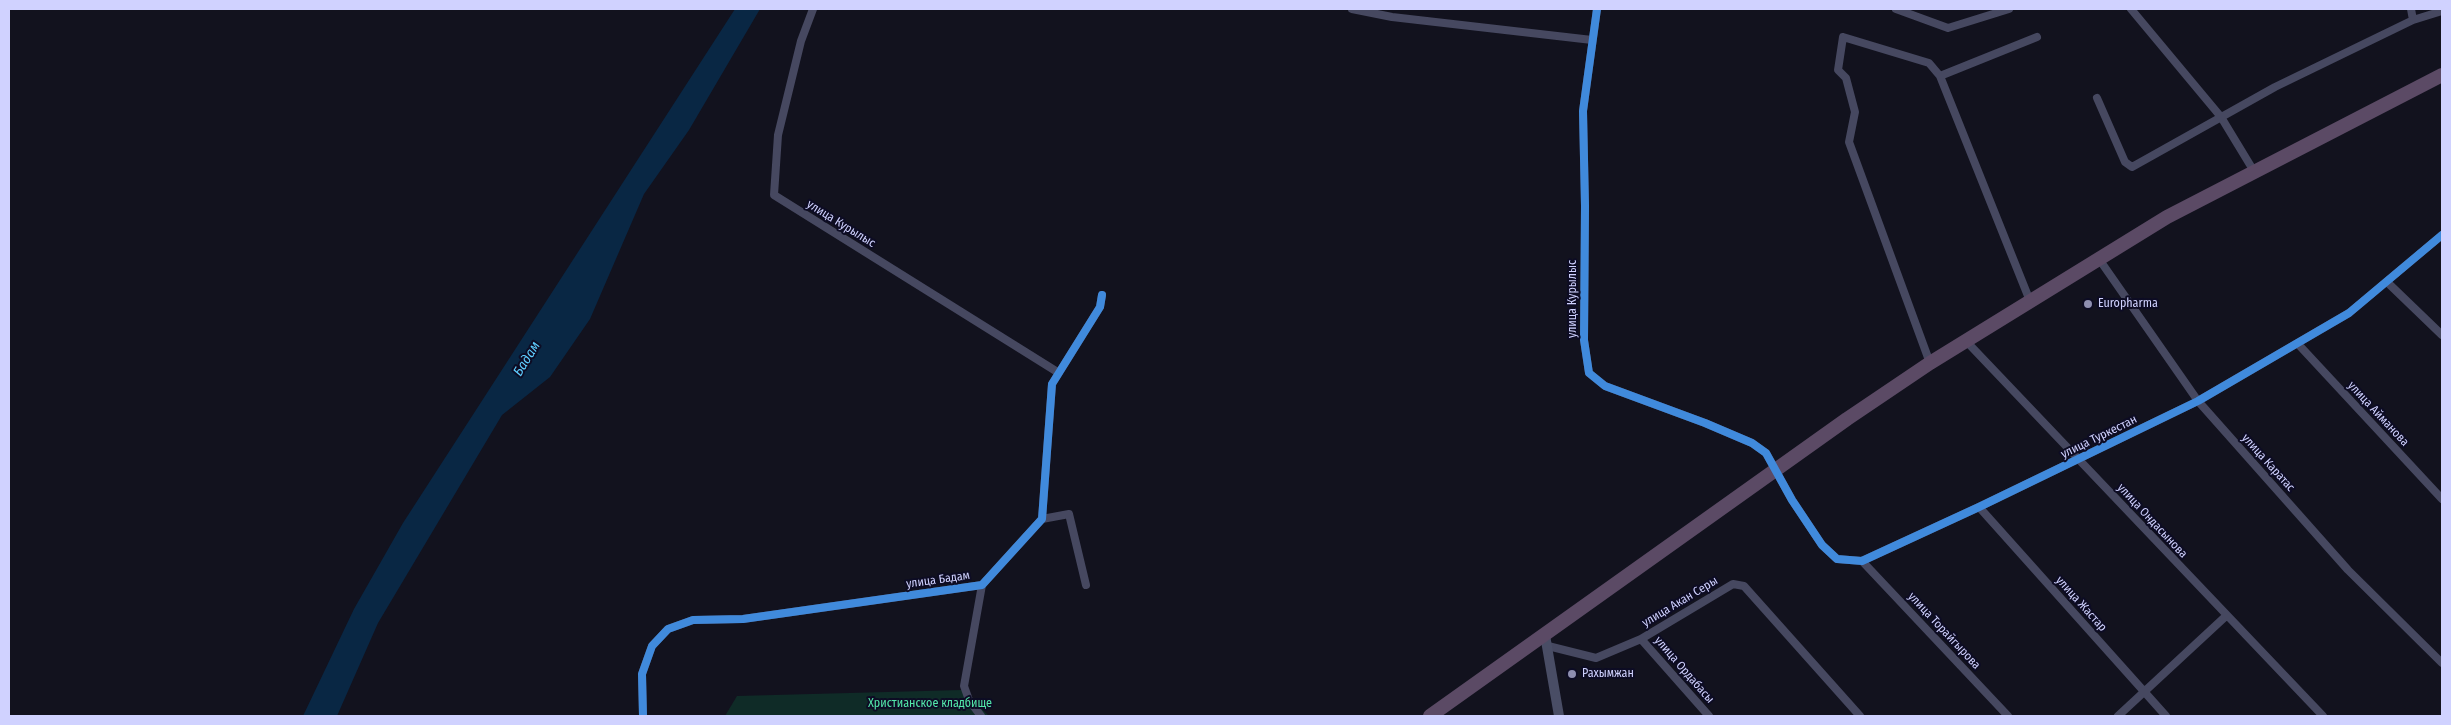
<!DOCTYPE html>
<meta charset="utf-8">
<style>
body{margin:0}
#map{position:relative;width:2451px;height:725px;overflow:hidden;background:#12121e;font-family:"Fira Sans Condensed",sans-serif}
canvas{display:block}
.frame{position:absolute;inset:0;border:10px solid #d0d2ff;pointer-events:none}
</style>
<div id="map">
<canvas width="2451" height="725"></canvas>
<div class="frame"></div>
</div>
<script>
const ctx = document.querySelector('canvas').getContext('2d');
ctx.lineJoin = 'round';
function fill(path, color) { ctx.fillStyle = color; ctx.fill(path, 'evenodd'); }
const toPath = rows => new Path2D(rows.map(r => 'M' + r).join(''));
function trace(path, color, width, dash) { ctx.strokeStyle = color; ctx.lineWidth = width; ctx.lineCap = dash ? 'butt' : 'round'; ctx.setLineDash(dash || []); ctx.stroke(path); }
function write(font, color, halo, rows, align = 'center') {
  ctx.font = font + ' "Fira Sans Condensed",sans-serif'; ctx.lineWidth = 4; ctx.setLineDash([]); ctx.textBaseline = 'middle'; ctx.strokeStyle = halo; ctx.fillStyle = color; for (const [text, x, y, turn = 0] of rows) {
    ctx.save(); ctx.translate(x, y); ctx.rotate((+turn || 0) * Math.PI / 180); ctx.textAlign = isNaN(turn) ? turn : align; if (halo) ctx.strokeText(text, 0, 0); ctx.fillText(text, 0, 0); ctx.restore();
  }
}
fill(toPath([
 [962,690,989,716,725,716,737,696]
]), '#0f2b27');
fill(toPath([
 [735,9,760,9,689,130,644,194,590,319,550,377,502,415,378,623,337,716,303,716,354,609,403,523]
]), '#092744');
trace(toPath([
 [813,9,801,41,778,135,774,195,1059,373],
 [1352,9,1392,17,1592,40],
 [1597,9,1583,111,1585,206,1584,340,1589,373,1605,386,1705,423,1752,443,1766,453,1792,500,1822,545,1837,559,1862,561,1979,507,2198,401,2349,313,2442,235],
 [1896,9,1948,28,2009,9],
 [2131,9,2221,117,2255,173],
 [2411,9,2413,20],
 [2097,98,2125,162,2132,167,2275,87,2413,20,2442,11],
 [2099,259,2198,401,2348,570,2442,663],
 [2387,282,2442,335],
 [2030,301,1940,76,2037,37],
 [1966,341,2323,716],
 [2298,344,2442,499],
 [1930,363,1849,142,1855,112,1846,78,1838,70,1843,37,1929,63,1940,76],
 [1979,507,2166,716],
 [1042,519,1069,514,1086,585],
 [1862,561,2008,716],
 [1641,639,1709,716],
 [1548,646,1596,658,1641,639,1733,584,1744,586,1860,716],
 [643,716,642,674,652,646,668,629,693,620,743,619,982,585,1042,519,1052,384,1100,307,1102,295],
 [981,716,969,700,964,686,982,585],
 [2118,716,2226,616]
]), '#464860', 8);
trace(toPath([
 [1545,635,1559,716]
]), '#494d65', 10);
trace(toPath([
 [1430,716,1847,419,1930,363,2167,217,2442,75]
]), '#5b4a65', 14);
trace(toPath([
 [1597,9,1583,111,1585,206,1584,340,1589,373,1605,386,1705,423,1752,443,1766,453,1792,500,1822,545,1837,559,1862,561,1979,507,2198,401,2349,313,2442,235],
 [643,716,642,674,652,646,668,629,693,620,743,619,982,585,1042,519,1052,384,1100,307,1102,295]
]), '#408adc', 8);
for (const [x, y, r, color] of [
 [2088,304,5,"#8e8fb0"],
 [1572,674,5,"#8e8fb0"]
]) { const dot = new Path2D(); dot.arc(x, y, r, 0, 2 * Math.PI); ctx.fillStyle = color; ctx.fill(dot); trace(dot, '#0d0c24', 2); }
write('12px', '#d0d2ff', '#0d0c24', [
 ["улица Курылыс",841,224,32],
 ["улица Курылыс",1573,299,-90],
 ["улица Айманова",2378,414,47],
 ["улица Туркестан",2099,437,-26],
 ["улица Каратас",2268,463,48],
 ["улица Ондасынова",2152,521,47],
 ["улица Бадам",938,580,-8],
 ["улица Акан Серы",1680,602,-31],
 ["улица Жастар",2081,604,48],
 ["улица Торайгырова",1944,631,47],
 ["улица Ордабасы",1684,670,49]
]);
write('12px', '#d0d2ff', '#0d0c24', [
 ["Europharma",2098,304],
 ["Рахымжан",1582,674]
], 'left');
write('12px', '#53e8aa', '#0d0c24', [
 ["Христианское кладбище",930,704]
]);
write('italic 14px', '#5eceff', '#0d0c24', [
 ["Бадам",527,359,-58]
]);
</script>
